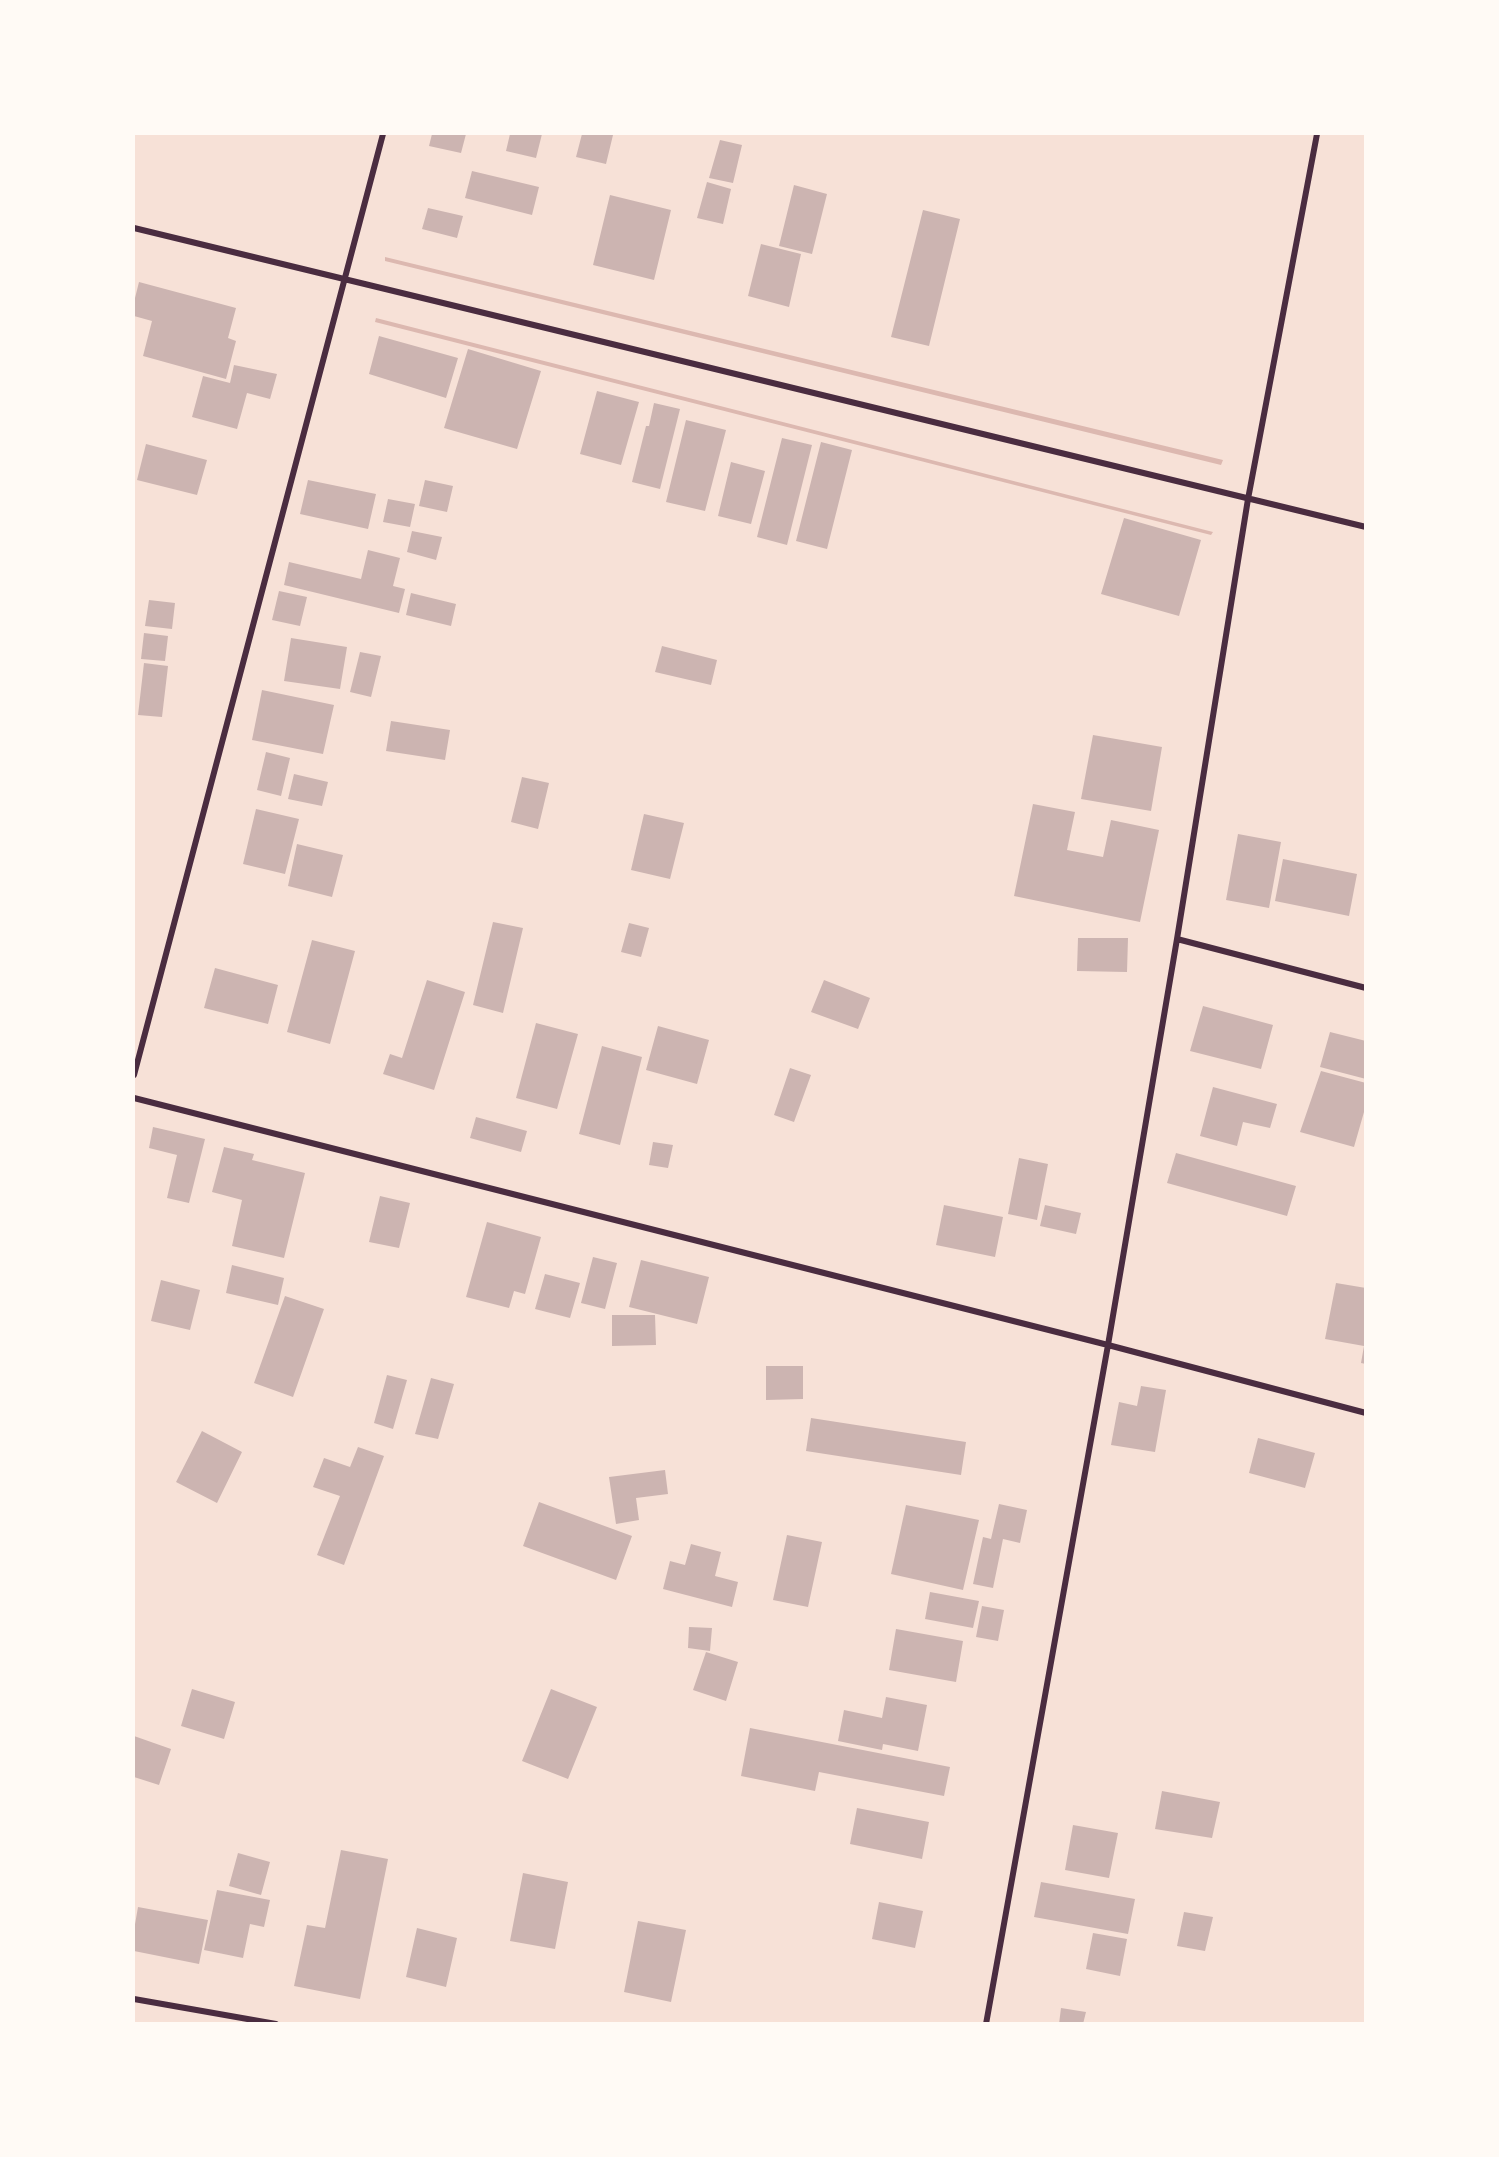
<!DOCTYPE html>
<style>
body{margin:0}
#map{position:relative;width:1499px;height:2157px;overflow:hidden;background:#f7e1d7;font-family:"Noto Serif",serif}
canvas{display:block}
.frame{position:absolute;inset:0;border:135px solid #fffaf5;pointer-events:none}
</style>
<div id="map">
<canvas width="1499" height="2157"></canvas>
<div class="frame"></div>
</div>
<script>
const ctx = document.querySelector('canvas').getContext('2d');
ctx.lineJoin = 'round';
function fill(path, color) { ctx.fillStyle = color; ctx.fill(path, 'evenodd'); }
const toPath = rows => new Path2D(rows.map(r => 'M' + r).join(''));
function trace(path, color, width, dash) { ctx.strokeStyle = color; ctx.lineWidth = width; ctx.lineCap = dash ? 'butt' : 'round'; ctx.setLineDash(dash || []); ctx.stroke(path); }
fill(toPath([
 [385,258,385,257,1223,460,1221,465,385,261],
 [376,318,1213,532,1211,535,375,322]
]), '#dcb8b0');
fill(toPath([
 [432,134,466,134,461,153,429,146],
 [510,134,542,134,536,158,506,151],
 [582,134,613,135,606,164,576,157],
 [720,140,742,145,733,183,709,178],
 [472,171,539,187,532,215,465,198],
 [707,182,731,189,723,224,697,218],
 [794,185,827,194,812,254,779,246],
 [610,195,671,210,654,280,593,265],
 [428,208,463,216,457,238,422,229],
 [923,210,960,219,929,346,891,337],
 [761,244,801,254,789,307,748,296],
 [139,282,236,308,228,338,236,341,226,379,143,356,152,321,134,316,134,302],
 [379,336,458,358,446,398,369,374],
 [468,349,541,371,517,449,444,428],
 [234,365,277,374,270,399,247,393,237,429,192,417,203,376,230,383],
 [597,391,639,402,621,465,580,454],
 [654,403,680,409,660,489,632,482,646,426,649,426],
 [686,420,726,430,705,511,666,502],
 [782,438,812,445,787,545,757,537],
 [821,442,852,450,827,549,796,541],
 [146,444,207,460,197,495,137,480],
 [731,462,765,471,751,524,718,516],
 [308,480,376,494,368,529,300,514],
 [425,480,453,486,447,512,419,506],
 [388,499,415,504,410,527,383,522],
 [1124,518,1201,540,1179,616,1101,594],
 [412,531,442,537,436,560,407,552],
 [368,550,400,558,393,586,405,589,399,613,284,585,289,562,361,579],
 [279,591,307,597,300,626,272,620],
 [411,593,456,604,451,626,406,615],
 [149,600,175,603,172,629,145,626],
 [144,633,168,636,165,661,141,659],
 [291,638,347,647,340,689,284,681],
 [662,646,717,660,711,685,655,672],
 [360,652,381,656,371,697,350,692],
 [144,663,168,666,162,717,138,715],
 [262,690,334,705,323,754,252,740],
 [391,721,450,730,445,760,386,751],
 [1093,735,1162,747,1151,811,1081,799],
 [266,752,290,758,281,796,257,790],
 [294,774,328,782,322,806,288,799],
 [522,777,549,783,538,829,511,822],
 [1033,804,1075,812,1067,850,1103,857,1111,820,1159,830,1140,922,1014,896],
 [256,809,299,819,285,874,243,864],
 [644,814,684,823,670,879,631,870],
 [1238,834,1281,842,1269,908,1226,900],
 [297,844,343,855,332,897,288,886],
 [1283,859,1357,874,1349,916,1275,901],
 [493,922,523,928,503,1013,473,1005],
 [629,923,649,928,641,957,621,952],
 [1078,938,1128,938,1127,972,1077,971],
 [312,940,355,951,330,1044,287,1032],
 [215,968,278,985,268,1024,204,1008],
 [427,980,465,992,434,1090,383,1074,390,1054,402,1058],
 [824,980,870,998,858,1029,811,1012],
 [1203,1006,1273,1025,1261,1069,1190,1051],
 [536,1023,578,1034,557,1109,516,1098],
 [658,1026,709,1040,697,1084,646,1070],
 [1330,1032,1366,1041,1366,1079,1320,1067],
 [602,1046,642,1057,620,1145,579,1134],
 [790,1068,811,1075,794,1122,774,1115],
 [1321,1071,1366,1083,1366,1105,1354,1147,1300,1132],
 [1213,1087,1277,1104,1270,1128,1243,1122,1237,1146,1200,1136],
 [476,1117,527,1131,521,1152,470,1138],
 [153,1127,205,1139,189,1203,167,1198,177,1155,149,1148],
 [653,1142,673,1145,668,1168,649,1165],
 [224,1147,254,1154,252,1160,305,1173,284,1258,232,1246,242,1200,212,1192],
 [1176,1153,1296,1186,1287,1216,1167,1183],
 [1019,1158,1048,1164,1037,1220,1008,1214],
 [380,1196,410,1203,399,1248,369,1242],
 [944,1205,1003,1217,995,1257,936,1245],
 [1045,1205,1081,1213,1076,1234,1040,1226],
 [487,1222,541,1237,525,1294,514,1291,509,1308,466,1297],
 [593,1257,617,1263,605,1309,581,1303],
 [641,1260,709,1277,697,1324,629,1307],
 [232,1265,284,1278,278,1305,226,1293],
 [545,1274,580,1283,570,1318,535,1309],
 [161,1280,200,1290,190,1330,151,1321],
 [1336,1283,1366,1288,1366,1364,1361,1363,1364,1346,1325,1339],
 [285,1296,324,1309,293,1397,254,1383],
 [612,1315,655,1315,656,1345,612,1346],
 [766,1366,803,1366,803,1399,766,1400],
 [387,1375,407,1380,393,1429,374,1423],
 [431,1378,454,1384,438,1439,415,1434],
 [1141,1386,1166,1390,1155,1452,1111,1445,1119,1402,1137,1406],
 [811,1418,966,1442,961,1475,806,1451],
 [202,1431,242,1452,217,1503,176,1482],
 [1258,1438,1315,1453,1305,1488,1249,1473],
 [358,1447,384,1456,344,1565,317,1555,340,1496,313,1487,324,1458,350,1467],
 [665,1470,668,1494,636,1498,639,1520,616,1524,609,1477],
 [539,1502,632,1536,616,1580,523,1546],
 [999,1504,1027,1510,1020,1543,1003,1539,993,1588,973,1584,983,1537,991,1539],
 [906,1505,979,1520,963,1590,891,1574],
 [787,1535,822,1542,808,1607,773,1600],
 [691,1544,721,1552,715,1576,738,1582,732,1607,663,1589,670,1561,685,1565],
 [930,1592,979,1601,973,1628,925,1619],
 [982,1606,1004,1610,998,1641,976,1637],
 [689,1627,712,1628,710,1651,688,1648],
 [896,1629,963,1641,956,1682,889,1670],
 [706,1652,738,1662,726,1701,693,1690],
 [192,1689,235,1702,224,1739,181,1726],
 [551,1689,597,1707,568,1779,522,1761],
 [886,1697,927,1705,918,1751,883,1744,882,1750,838,1741,844,1710,882,1718],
 [750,1728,950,1767,944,1796,819,1772,815,1791,741,1776],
 [134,1736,171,1749,159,1785,134,1777],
 [1162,1791,1220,1802,1212,1838,1155,1829],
 [857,1808,929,1822,922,1859,850,1844],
 [1073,1825,1118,1833,1109,1878,1065,1870],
 [341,1850,388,1859,360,1999,294,1986,307,1925,325,1928],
 [238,1853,270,1862,261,1895,229,1886],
 [523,1873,568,1882,555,1949,510,1941],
 [1041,1882,1135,1899,1128,1934,1034,1917],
 [217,1890,270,1900,264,1927,250,1924,243,1958,204,1950],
 [879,1902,923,1911,915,1948,872,1939],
 [138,1907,208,1920,199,1964,134,1951,134,1930],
 [1184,1912,1213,1917,1205,1951,1177,1946],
 [638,1921,686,1930,671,2002,624,1992],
 [417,1928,457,1938,446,1987,406,1977],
 [1093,1933,1127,1939,1120,1976,1086,1969],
 [1061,2008,1086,2012,1083,2024,1059,2024]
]), '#ccb4b1');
trace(toPath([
 [134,228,1366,527],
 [1177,939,1366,988],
 [134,1075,383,134],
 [134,1098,1108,1345,1366,1413],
 [134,1999,276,2024],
 [986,2024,1108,1345,1177,939,1248,499,1317,134]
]), '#4a2c40', 6);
</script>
